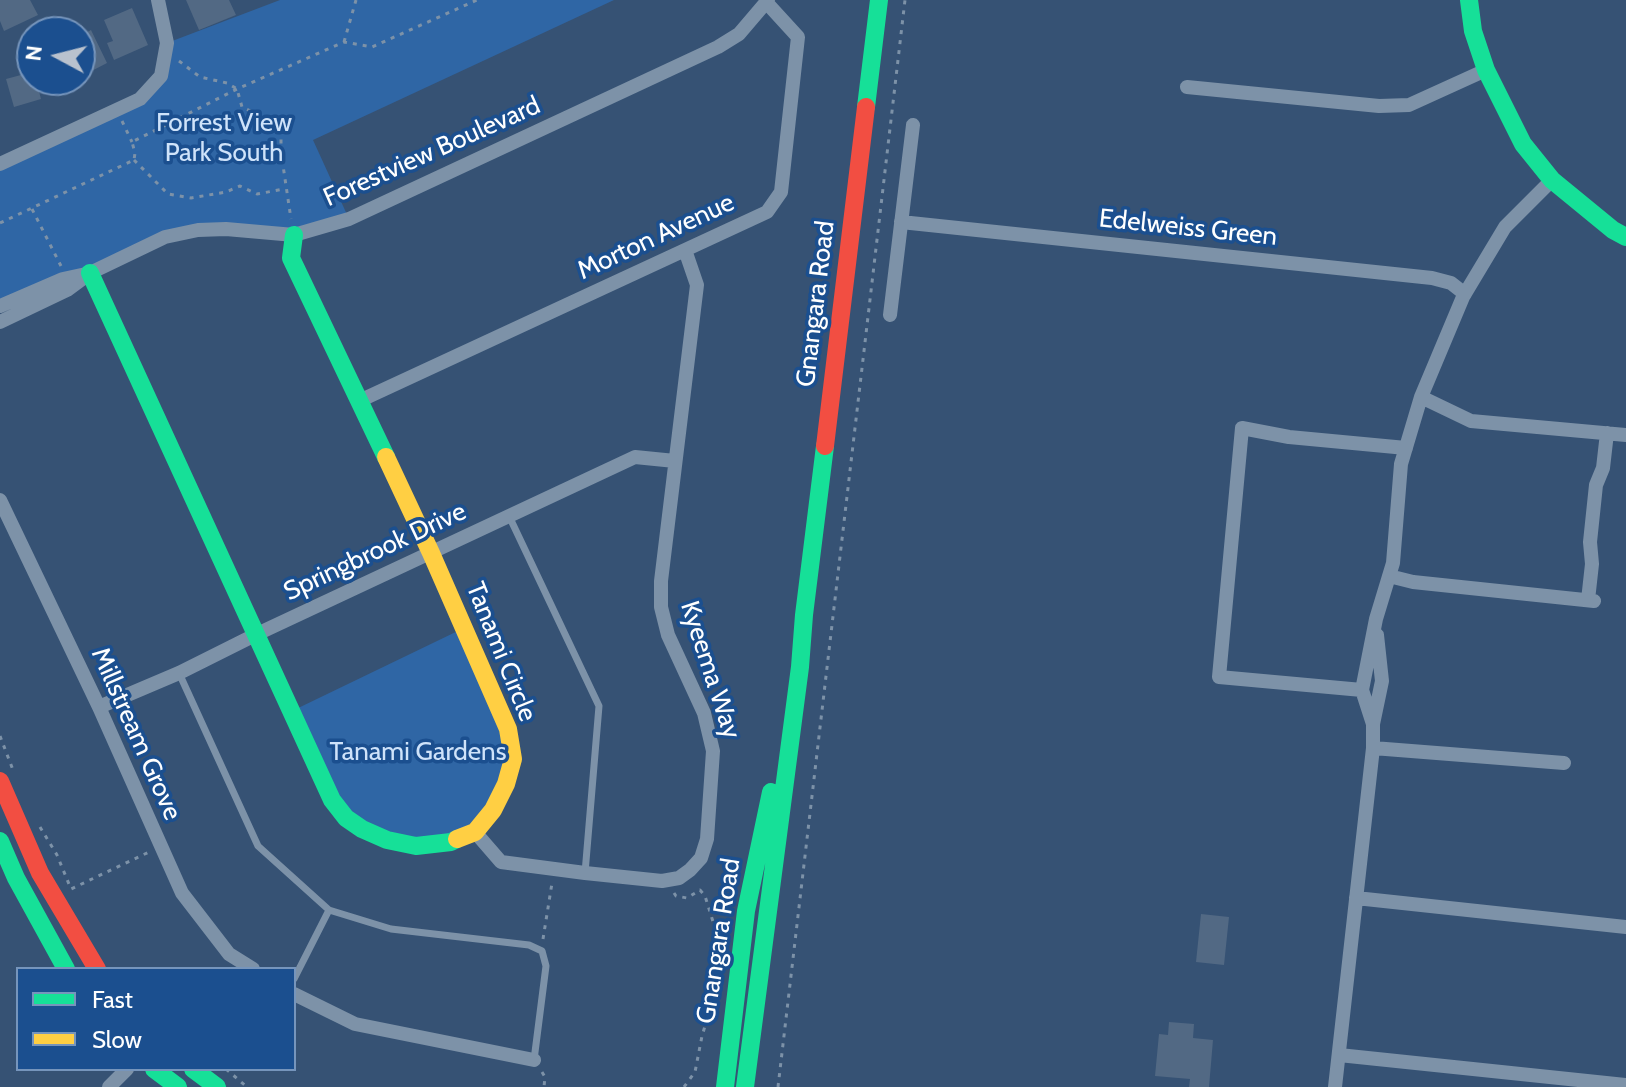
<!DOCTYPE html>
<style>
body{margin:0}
#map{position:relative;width:1626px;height:1087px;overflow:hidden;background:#365274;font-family:Cabin,sans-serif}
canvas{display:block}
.legend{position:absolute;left:16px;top:967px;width:280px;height:104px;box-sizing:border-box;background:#1b4f8f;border:2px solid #7695bc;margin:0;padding:10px 14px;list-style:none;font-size:24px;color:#fff}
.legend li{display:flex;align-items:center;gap:16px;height:40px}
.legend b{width:40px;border:2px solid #7695bc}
.north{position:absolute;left:16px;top:16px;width:80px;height:80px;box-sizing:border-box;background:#1b4f8f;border:2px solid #7695bc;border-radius:50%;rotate:277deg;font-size:22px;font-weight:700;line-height:32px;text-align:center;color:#fff}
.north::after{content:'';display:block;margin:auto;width:28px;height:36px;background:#b9c2ce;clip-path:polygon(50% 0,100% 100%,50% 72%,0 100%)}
</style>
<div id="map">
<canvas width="1626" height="1087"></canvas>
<ul class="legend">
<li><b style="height:10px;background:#16e098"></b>Fast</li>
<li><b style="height:10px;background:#ffcf43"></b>Slow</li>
</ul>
<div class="north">N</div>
</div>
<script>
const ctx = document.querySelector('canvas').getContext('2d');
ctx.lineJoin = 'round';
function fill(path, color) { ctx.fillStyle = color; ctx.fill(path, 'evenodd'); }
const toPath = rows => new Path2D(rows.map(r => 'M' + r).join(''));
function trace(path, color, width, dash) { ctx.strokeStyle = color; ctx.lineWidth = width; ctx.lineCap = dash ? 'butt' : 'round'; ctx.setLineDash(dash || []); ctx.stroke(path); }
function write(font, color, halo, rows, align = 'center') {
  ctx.font = font + ' Cabin,sans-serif'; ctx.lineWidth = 7; ctx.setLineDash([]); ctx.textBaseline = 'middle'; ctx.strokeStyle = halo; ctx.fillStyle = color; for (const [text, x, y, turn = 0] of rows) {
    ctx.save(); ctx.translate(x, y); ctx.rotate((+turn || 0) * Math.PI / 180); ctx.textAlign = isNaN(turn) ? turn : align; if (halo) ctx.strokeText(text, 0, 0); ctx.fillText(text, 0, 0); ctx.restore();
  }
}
fill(toPath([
 [280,0,614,0,313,140,349,219,294,235,198,230,0,307,0,164,140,99,161,76,167,43],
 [464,628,513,759,475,832,416,846,346,818,292,711]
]), '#2f66a5');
fill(toPath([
 [0,0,30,0,38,15,4,31,0,21],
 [186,0,229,0,236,15,199,30],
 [132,8,148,45,114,60,107,43,113,41,104,20],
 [91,30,107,63,80,77,80,36],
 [32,72,32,80,36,80,41,99,14,107,6,79],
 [1201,914,1229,917,1224,965,1196,962],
 [1169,1022,1194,1024,1193,1038,1213,1040,1209,1087,1189,1087,1190,1079,1155,1076,1159,1034,1168,1035]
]), '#526984');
trace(toPath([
 [344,42,356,0],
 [179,61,200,77,227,83,237,89,242,107,268,119,281,129,281,152,291,219],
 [122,121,132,142],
 [134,160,168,194,191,198,226,192,240,186,257,194,284,189],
 [32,209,61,266],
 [0,223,134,160,135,153,132,142,237,89,344,42,372,47,477,0],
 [0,736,13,770],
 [40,827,57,855,71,889,149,852],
 [674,893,676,896,687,898,700,890,705,896,715,928,708,1016],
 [543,939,552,883],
 [226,1069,247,1087],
 [542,1072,545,1077,544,1087],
 [684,1087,695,1072,702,1036,708,1016,715,1006],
 [778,1087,905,0]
]), '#7d92a8', 3, [4, 6]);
trace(toPath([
 [509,516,599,706,585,873],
 [179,673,258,846,329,910,391,929,529,945,542,951,546,966,534,1060],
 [294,979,329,910]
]), '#7d92a8', 7);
trace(toPath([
 [1187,87,1379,106,1409,105,1486,70],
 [0,164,140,99,161,76,167,43,158,0],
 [901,222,1432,278,1451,283,1465,294],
 [0,306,63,279,86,274],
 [890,315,913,125],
 [0,322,67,290,90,273,165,237,198,230,226,229,294,235,349,219,718,47,739,34,768,0],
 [1421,397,1471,421,1626,435],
 [359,401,767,212,781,192,798,37,766,2],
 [0,500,99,707,182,893,229,954,253,969],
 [1389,576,1413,582,1594,601],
 [1588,600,1592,564,1590,542,1596,485,1603,468,1607,433],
 [1362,690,1219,677,1242,428,1289,437,1406,448],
 [99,707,179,673,257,634,635,457,675,461],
 [1373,724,1362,690,1376,619,1393,563,1401,464,1421,397,1463,297,1505,227,1552,180],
 [1373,748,1564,763],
 [475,832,501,862,585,873,662,881,679,878,690,870,701,858,707,839,713,751,704,713,668,635,661,607,661,581,697,285,685,250],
 [1356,898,1626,927],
 [294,994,355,1024,534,1060],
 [1339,1055,1626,1085],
 [109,1087,127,1069],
 [1335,1087,1373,748,1373,724,1382,681,1377,635]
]), '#7d92a8', 14);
trace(toPath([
 [1469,0,1473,31,1486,70,1523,144,1552,180,1613,230,1626,237],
 [866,107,879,0],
 [294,235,291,258,386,457],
 [90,273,332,800,346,818,362,829,387,840,416,846,451,842,457,839],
 [0,841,16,878,66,969],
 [154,1069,178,1087],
 [193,1069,217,1087],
 [725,1087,746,911,771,792],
 [745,1087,800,667,804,615,825,446]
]), '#16e098', 18);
trace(toPath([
 [386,457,431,553,508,729,513,759,506,784,493,810,475,832,457,839]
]), '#ffcf43', 18);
trace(toPath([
 [825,446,866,107],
 [0,781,40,873,97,969]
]), '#f24e42', 18);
write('26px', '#cfe3fa', '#1b4f8f', [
 ["Forrest View",224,123],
 ["Park South",224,153],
 ["Tanami Gardens",418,752]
]);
write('26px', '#fff', '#1b4f8f', [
 ["Forestview Boulevard",432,152,-24],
 ["Edelweiss Green",1188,228,6],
 ["Morton Avenue",656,237,-25],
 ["Gnangara Road",816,304,-83],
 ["Springbrook Drive",375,552,-25],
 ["Tanami Circle",501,652,68],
 ["Kyeema Way",710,670,72],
 ["Millstream Grove",136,734,66],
 ["Gnangara Road",719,941,-81]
]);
</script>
